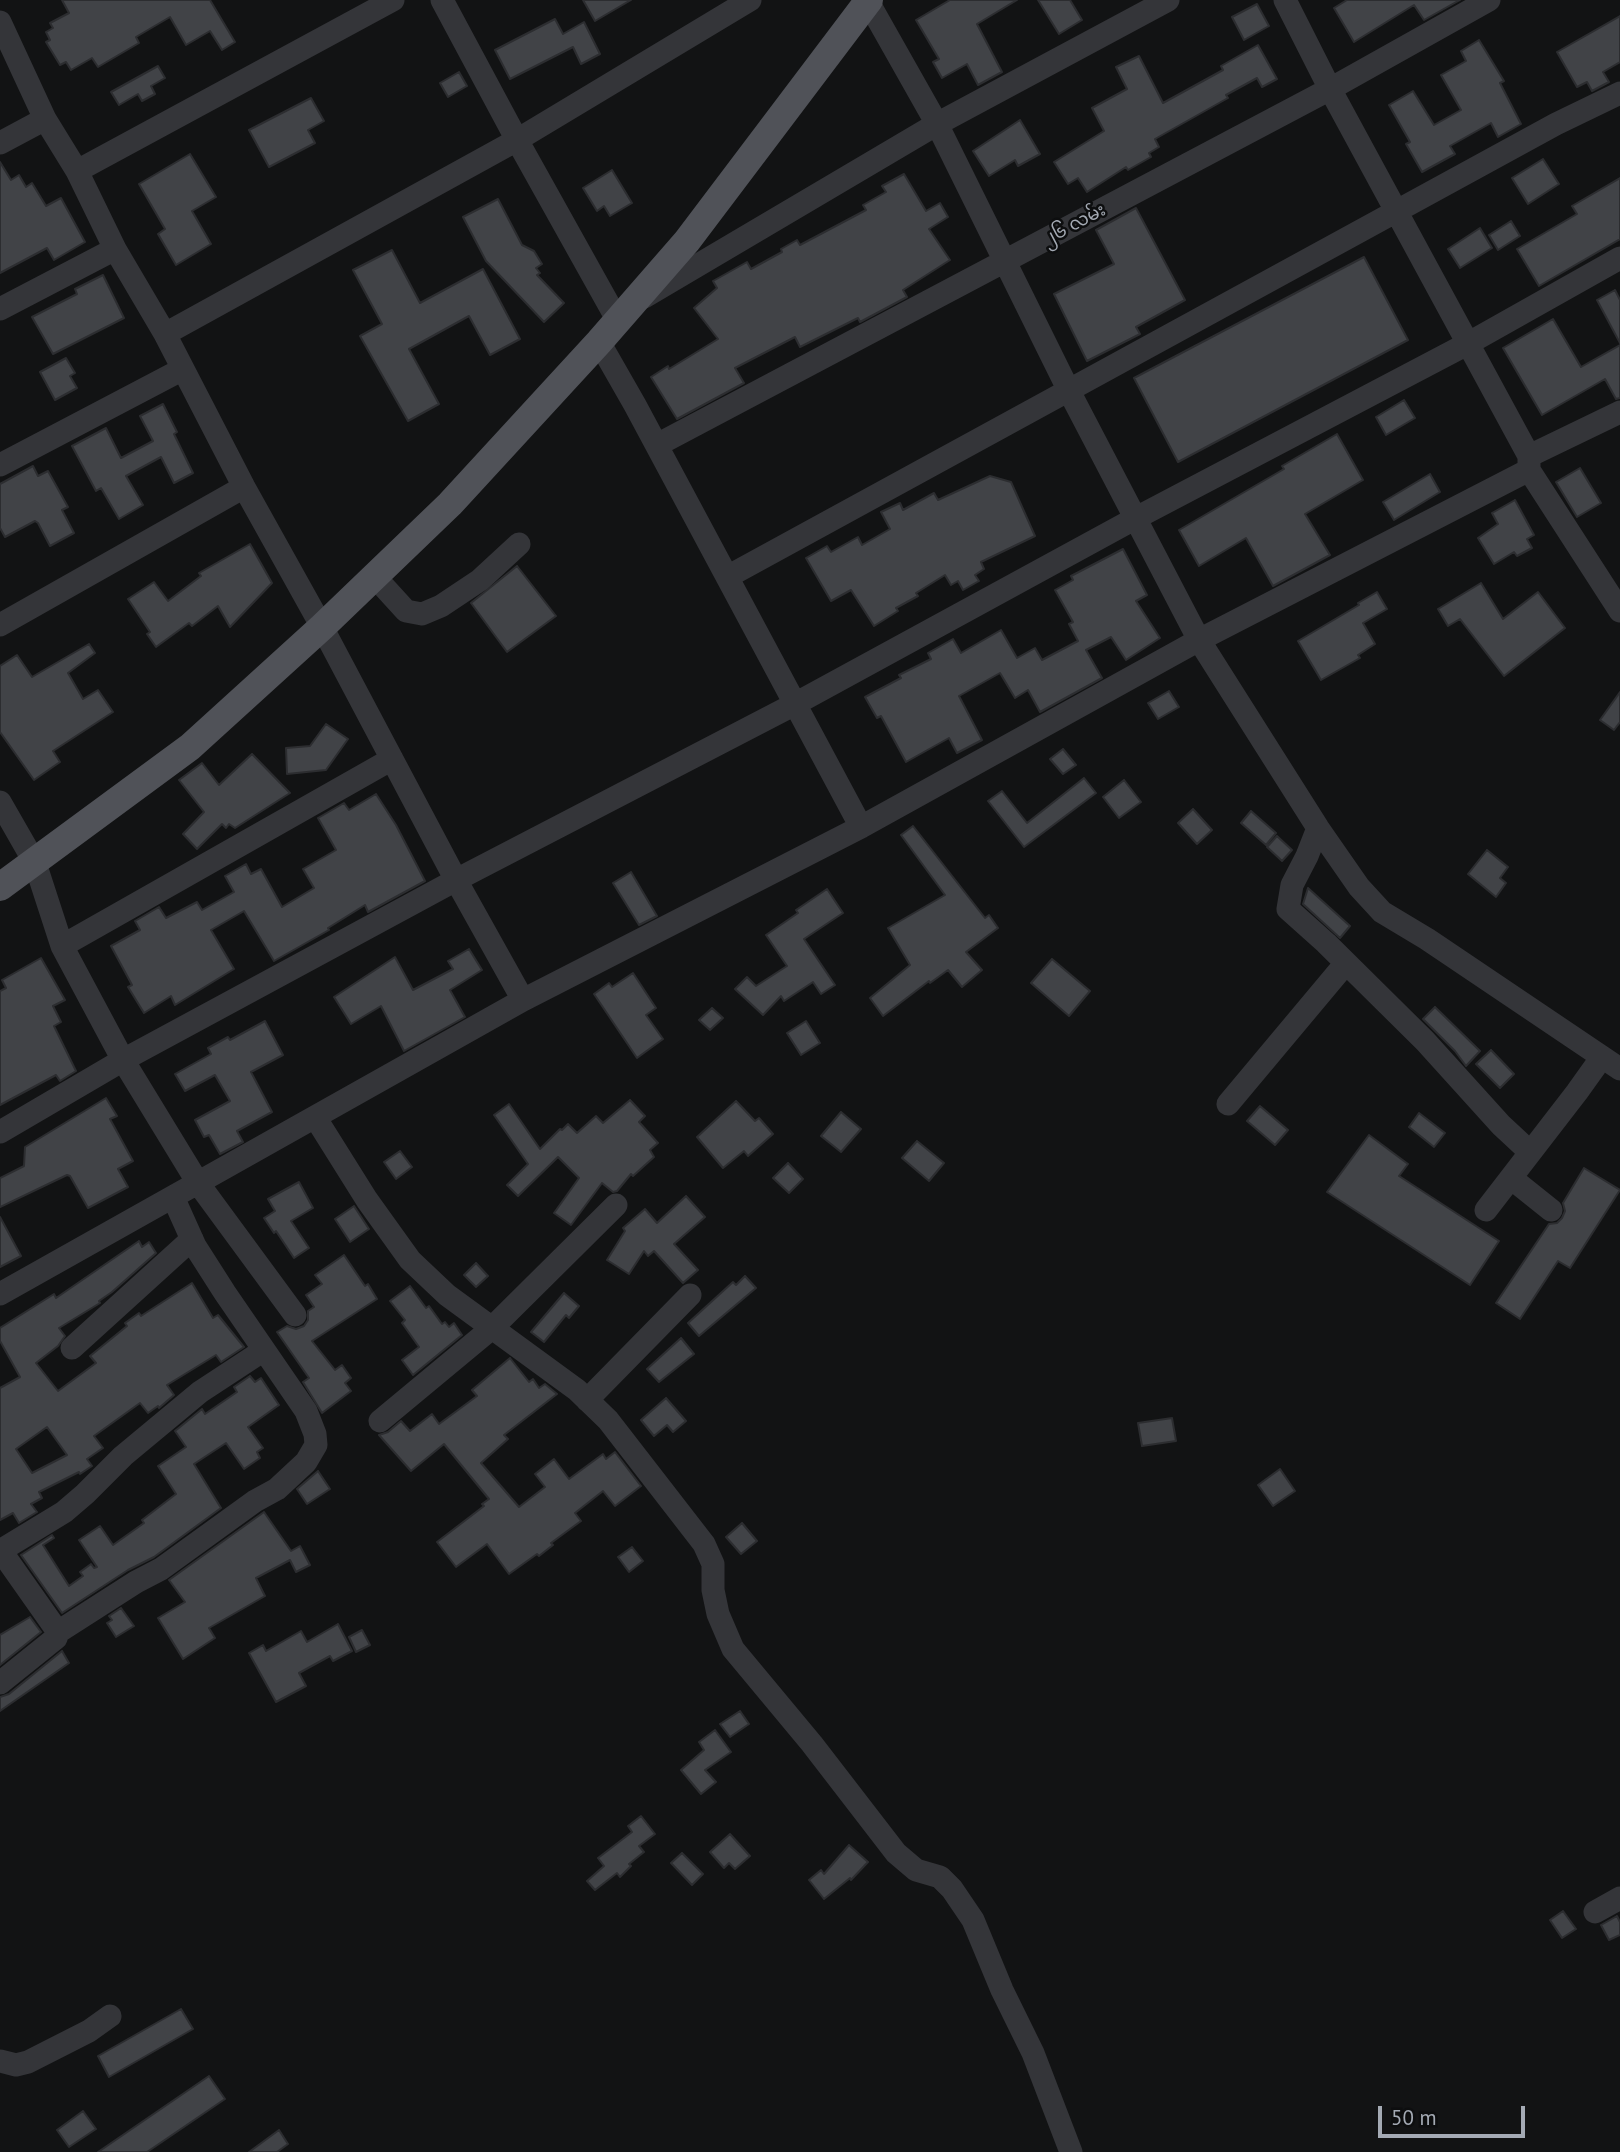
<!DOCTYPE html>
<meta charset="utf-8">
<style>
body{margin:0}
#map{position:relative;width:1620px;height:2152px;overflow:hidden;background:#121314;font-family:"PT Sans",sans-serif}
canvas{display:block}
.scale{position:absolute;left:1378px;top:2106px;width:147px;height:32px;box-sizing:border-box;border:4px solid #a4aab4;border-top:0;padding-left:9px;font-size:21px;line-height:24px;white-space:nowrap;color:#a4aab4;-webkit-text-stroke:5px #0d0e0f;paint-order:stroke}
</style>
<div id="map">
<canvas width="1620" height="2152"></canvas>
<div class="scale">50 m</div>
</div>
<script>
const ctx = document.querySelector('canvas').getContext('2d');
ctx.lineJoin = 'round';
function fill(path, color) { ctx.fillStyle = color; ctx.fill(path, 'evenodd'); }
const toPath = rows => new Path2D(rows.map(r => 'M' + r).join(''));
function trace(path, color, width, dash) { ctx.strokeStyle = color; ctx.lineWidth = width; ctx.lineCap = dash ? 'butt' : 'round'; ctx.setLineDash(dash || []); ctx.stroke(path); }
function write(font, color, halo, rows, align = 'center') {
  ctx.font = font + ' "PT Sans","Noto Sans Myanmar",sans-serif'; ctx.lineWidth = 5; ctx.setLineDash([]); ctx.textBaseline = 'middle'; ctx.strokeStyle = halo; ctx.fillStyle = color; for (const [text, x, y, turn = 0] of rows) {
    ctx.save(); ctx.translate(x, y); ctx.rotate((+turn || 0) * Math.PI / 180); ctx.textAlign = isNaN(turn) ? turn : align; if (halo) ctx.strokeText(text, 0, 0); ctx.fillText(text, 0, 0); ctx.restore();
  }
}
const building = toPath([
 [62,0,210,0,235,42,222,50,210,31,186,45,170,17,136,37,139,43,98,67,92,58,71,70,66,62,60,65,46,42,50,40,46,32,53,28,50,23,69,13,62,0],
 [583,0,631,0,595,21,583,0],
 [950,0,1017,0,977,24,1002,72,978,85,967,64,942,78,933,62,939,59,916,20,950,0],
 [1038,0,1070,0,1082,20,1059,34,1038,0],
 [1347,0,1460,0,1424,20,1414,5,1354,42,1334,8,1347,0],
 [1257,4,1269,26,1244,40,1232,17,1257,4],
 [1620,16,1620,62,1603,72,1609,82,1592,91,1587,82,1577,87,1557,52,1620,16],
 [555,19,563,34,584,22,600,54,581,64,573,47,510,79,495,50,555,19],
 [1479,40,1504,81,1500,83,1521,124,1498,137,1491,123,1450,146,1455,154,1422,172,1406,144,1410,142,1389,105,1413,91,1434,125,1461,110,1441,75,1466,61,1461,51,1479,40],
 [1258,45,1277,79,1262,87,1257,78,1226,95,1228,98,1155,139,1159,147,1149,153,1151,157,1128,170,1126,167,1087,192,1078,178,1068,184,1054,162,1104,131,1092,108,1127,89,1116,67,1139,56,1163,103,1223,70,1221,66,1258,45],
 [158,66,165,78,151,86,155,94,142,101,138,94,119,105,111,92,158,66],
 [459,72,467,86,448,97,440,83,459,72],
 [311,98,324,121,308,130,315,143,269,167,249,130,311,98],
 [1020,120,1040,154,1018,166,1015,160,989,176,973,151,1020,120],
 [190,154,216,197,192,211,211,244,176,265,158,234,165,229,139,184,190,154],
 [1543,159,1559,184,1528,204,1512,178,1543,159],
 [0,162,11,180,19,175,26,187,32,183,46,206,61,198,85,242,54,260,47,248,0,273,0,162],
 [612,170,632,203,610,216,604,206,597,211,583,188,612,170],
 [904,174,926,211,940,203,948,217,929,229,950,260,903,290,907,297,860,322,858,318,800,347,795,337,735,368,744,383,677,419,651,377,668,366,669,369,718,339,694,308,717,288,713,281,747,262,751,269,782,252,781,249,797,240,800,245,866,210,863,205,886,192,882,186,904,174],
 [1620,178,1620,239,1539,286,1517,249,1577,214,1572,206,1620,178],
 [498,199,522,245,534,251,542,264,536,268,540,273,537,275,564,303,544,322,486,261,463,217,498,199],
 [1136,208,1185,300,1136,327,1140,334,1087,361,1054,294,1114,264,1096,230,1136,208],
 [1511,221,1520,236,1498,250,1489,235,1511,221],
 [1480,228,1492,248,1460,268,1448,249,1480,228],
 [392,250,420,303,483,269,520,339,490,355,469,316,409,349,439,404,408,421,360,336,382,324,353,270,392,250],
 [1364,257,1408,340,1178,462,1134,378,1364,257],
 [103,275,124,318,53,354,32,317,77,294,75,289,103,275],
 [1615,290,1620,300,1620,343,1597,300,1615,290],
 [1553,319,1581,367,1620,345,1620,398,1616,399,1605,379,1542,415,1503,348,1553,319],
 [66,358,75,373,70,376,77,388,55,400,40,372,66,358],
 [1404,400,1415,418,1386,435,1376,417,1404,400],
 [163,404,177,432,174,434,193,473,174,483,161,457,126,476,143,505,119,519,101,488,96,491,72,446,106,428,121,458,153,441,140,416,163,404],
 [1337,434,1363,480,1305,514,1330,555,1273,586,1246,538,1199,566,1179,530,1284,469,1282,466,1337,434],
 [33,466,38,476,48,471,68,507,62,510,74,533,50,546,38,523,35,521,5,537,0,528,0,484,33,466],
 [1580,468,1601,503,1577,517,1556,482,1580,468],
 [1430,474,1440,492,1394,520,1383,502,1430,474],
 [990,476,1011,482,1035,536,981,562,984,569,975,575,979,581,963,590,958,581,951,585,945,575,916,593,918,596,896,608,898,611,874,626,851,590,831,601,806,558,827,546,831,552,858,537,862,545,890,529,881,512,900,503,903,510,934,493,938,500,990,476],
 [1515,500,1534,535,1527,539,1532,548,1517,556,1514,552,1494,564,1478,538,1498,524,1492,513,1515,500],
 [250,544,272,583,230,627,218,606,192,626,189,623,156,647,147,634,150,632,128,599,154,582,168,601,201,576,199,573,250,544],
 [1123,549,1147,595,1136,601,1160,638,1126,660,1111,637,1086,650,1102,678,1040,712,1028,690,1015,698,1000,673,959,696,982,740,957,753,949,738,906,762,881,716,877,718,865,697,901,678,899,675,931,659,928,653,953,639,961,653,1001,630,1017,658,1035,648,1042,660,1078,641,1069,624,1073,622,1055,590,1073,580,1071,576,1123,549],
 [517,566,556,616,507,652,471,603,517,566],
 [1481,583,1503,619,1538,592,1565,628,1504,676,1460,619,1448,626,1438,609,1481,583],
 [1377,592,1387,609,1363,623,1375,644,1358,655,1360,658,1321,680,1298,641,1359,605,1358,603,1377,592],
 [89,644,95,653,68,673,83,699,98,690,113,712,53,751,60,762,34,780,0,732,0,666,17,655,32,677,89,644],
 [1169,691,1179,707,1158,719,1148,703,1169,691],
 [1620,692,1620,722,1614,730,1600,720,1620,692],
 [326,724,348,739,326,770,287,774,286,748,310,746,326,724],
 [1063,749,1076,765,1063,774,1050,759,1063,749],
 [252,754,290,793,235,828,229,824,226,828,222,824,197,849,183,834,204,812,179,780,202,763,219,785,252,754],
 [1084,778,1096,793,1024,847,988,801,1002,791,1027,823,1084,778],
 [1124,780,1141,802,1119,818,1103,797,1124,780],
 [376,794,396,825,425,881,368,912,365,905,328,928,329,930,274,961,244,911,211,930,234,969,175,1005,171,996,144,1013,128,987,132,985,111,946,140,930,135,921,159,907,166,918,197,902,202,910,234,892,225,876,246,864,251,874,261,869,282,907,314,888,303,869,336,850,318,818,344,803,349,810,376,794],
 [1193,809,1212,830,1197,844,1178,823,1193,809],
 [1251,811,1276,833,1266,845,1241,823,1251,811],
 [913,826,985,918,989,915,998,928,966,952,982,970,962,987,948,970,930,983,929,981,883,1016,870,998,910,965,888,928,945,895,901,835,913,826],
 [1277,836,1292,850,1282,861,1267,847,1277,836],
 [1487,850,1508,867,1500,878,1506,883,1496,897,1468,874,1487,850],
 [631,872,657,916,639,925,613,883,631,872],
 [1308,888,1350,926,1340,938,1303,904,1308,888],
 [827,889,843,913,804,939,835,985,821,994,813,982,784,1001,781,996,763,1015,735,989,747,977,756,986,787,966,766,935,798,913,796,910,827,889],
 [469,949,482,970,450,990,465,1017,404,1051,381,1006,351,1024,334,997,395,957,413,990,453,969,448,961,469,949],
 [41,958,65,1000,53,1006,61,1022,54,1026,76,1071,60,1081,56,1075,0,1105,0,991,6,988,2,980,41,958],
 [1052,959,1090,991,1069,1016,1031,983,1052,959],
 [633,973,656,1008,646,1015,663,1039,637,1058,594,994,609,983,612,987,633,973],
 [1435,1007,1480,1051,1466,1066,1455,1051,1423,1019,1435,1007],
 [712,1008,723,1018,710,1030,699,1020,712,1008],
 [265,1021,283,1055,251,1072,272,1112,237,1131,243,1142,220,1154,209,1135,204,1137,195,1120,230,1101,215,1075,185,1091,175,1074,211,1054,208,1048,228,1037,230,1040,265,1021],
 [806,1021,820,1043,801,1055,787,1033,806,1021],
 [1491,1050,1514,1074,1500,1088,1476,1064,1491,1050],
 [106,1098,117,1116,110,1119,133,1161,118,1169,128,1187,88,1208,70,1176,67,1175,0,1207,0,1178,24,1166,25,1147,106,1098],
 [630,1100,645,1116,639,1122,658,1143,650,1150,654,1157,633,1176,631,1174,617,1191,613,1192,602,1183,571,1225,554,1213,579,1178,558,1157,518,1196,507,1185,528,1164,494,1115,509,1104,540,1149,560,1129,562,1130,568,1124,577,1133,596,1116,603,1123,630,1100],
 [736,1101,755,1121,759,1118,773,1134,748,1156,744,1151,723,1168,697,1137,736,1101],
 [1260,1106,1288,1130,1275,1145,1247,1121,1260,1106],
 [841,1112,861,1129,841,1152,821,1136,841,1112],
 [1419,1113,1445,1133,1434,1147,1409,1127,1419,1113],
 [1369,1135,1408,1164,1399,1176,1499,1241,1470,1285,1327,1192,1369,1135],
 [917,1141,944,1163,929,1181,902,1158,917,1141],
 [400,1151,412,1167,396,1179,384,1162,400,1151],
 [788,1163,803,1179,789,1193,773,1178,788,1163],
 [1584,1168,1620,1190,1570,1268,1558,1261,1520,1319,1496,1303,1549,1224,1557,1223,1562,1218,1565,1211,1563,1203,1584,1168],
 [299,1182,313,1208,291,1221,309,1248,294,1258,276,1231,274,1233,264,1218,275,1211,268,1199,299,1182],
 [686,1196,705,1217,674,1244,698,1270,683,1283,654,1251,648,1256,644,1251,629,1274,607,1260,625,1231,623,1228,645,1209,657,1223,686,1196],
 [354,1206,369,1229,350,1242,335,1219,354,1206],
 [0,1217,21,1256,0,1267,0,1217],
 [139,1241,142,1247,149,1242,156,1253,112,1292,99,1301,100,1303,59,1328,65,1336,58,1346,36,1363,58,1391,96,1363,90,1356,127,1326,125,1323,139,1313,141,1316,192,1283,213,1318,218,1315,244,1347,221,1362,216,1355,167,1385,174,1395,159,1408,158,1406,148,1413,140,1403,94,1436,103,1448,87,1459,92,1466,80,1474,79,1472,39,1492,42,1498,31,1504,37,1512,19,1523,13,1513,0,1520,0,1388,20,1377,0,1341,0,1328,54,1294,56,1298,139,1241],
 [47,1427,67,1455,32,1473,16,1449,47,1427],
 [344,1255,365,1286,368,1284,377,1299,312,1341,335,1370,342,1365,351,1378,345,1383,351,1391,322,1413,303,1382,309,1378,277,1332,287,1326,296,1329,304,1326,308,1320,308,1311,314,1307,306,1295,322,1284,315,1275,344,1255],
 [476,1263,488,1276,476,1287,464,1275,476,1263],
 [745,1276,756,1288,699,1336,688,1323,733,1282,736,1285,745,1276],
 [410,1286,426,1308,429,1306,442,1324,445,1322,449,1327,454,1323,462,1335,413,1375,402,1360,419,1347,402,1323,405,1320,390,1301,410,1286],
 [564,1293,579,1306,569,1318,566,1315,544,1342,531,1332,564,1293],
 [681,1338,694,1354,659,1382,647,1369,681,1338],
 [510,1358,529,1382,533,1379,539,1388,545,1384,557,1394,504,1435,508,1439,481,1463,519,1507,545,1487,535,1474,554,1459,569,1479,603,1454,606,1459,615,1452,641,1486,615,1506,603,1491,575,1513,581,1521,551,1543,553,1545,539,1556,537,1554,509,1574,487,1544,456,1567,437,1542,484,1506,482,1504,489,1499,444,1444,411,1471,379,1435,388,1432,401,1421,410,1431,432,1414,439,1424,477,1396,472,1390,510,1358],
 [250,1376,255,1382,261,1378,279,1405,248,1427,263,1448,257,1452,260,1458,244,1469,226,1443,194,1464,221,1508,154,1557,128,1570,62,1613,21,1555,52,1535,54,1538,43,1545,69,1586,83,1576,80,1572,91,1564,94,1568,97,1567,79,1540,100,1526,113,1545,144,1523,142,1520,176,1494,158,1466,186,1447,175,1431,202,1409,205,1414,237,1392,234,1387,250,1376],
 [666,1398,686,1421,673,1432,667,1425,654,1436,641,1420,666,1398],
 [1172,1418,1176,1441,1142,1446,1138,1423,1172,1418],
 [1280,1469,1295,1491,1273,1506,1258,1485,1280,1469],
 [318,1471,330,1489,307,1504,297,1489,318,1471],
 [264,1512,291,1551,300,1546,310,1565,296,1572,290,1560,256,1578,265,1596,209,1628,215,1638,183,1659,158,1618,185,1602,169,1580,264,1512],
 [742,1523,757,1541,741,1554,726,1537,742,1523],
 [632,1547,643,1561,629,1572,618,1557,632,1547],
 [121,1608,134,1626,116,1637,107,1623,112,1620,109,1616,121,1608],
 [30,1617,41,1632,0,1665,0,1635,30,1617],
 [338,1624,352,1651,333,1661,330,1656,299,1673,306,1686,276,1702,249,1653,263,1645,266,1651,301,1631,307,1642,338,1624],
 [362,1630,370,1645,356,1652,349,1637,362,1630],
 [62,1651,69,1663,0,1711,0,1697,9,1694,62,1651],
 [740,1711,749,1724,730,1737,720,1724,740,1711],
 [715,1730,731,1752,705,1770,716,1782,701,1794,681,1770,704,1750,699,1742,715,1730],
 [641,1816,655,1834,639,1846,644,1852,629,1864,631,1866,620,1877,617,1873,595,1890,587,1881,604,1866,598,1858,632,1832,628,1826,641,1816],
 [730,1834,750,1856,735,1869,729,1863,724,1868,710,1852,730,1834],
 [849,1845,868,1862,851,1880,850,1878,824,1899,809,1880,821,1870,824,1874,849,1845],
 [682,1853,703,1874,692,1885,671,1863,682,1853],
 [1563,1911,1576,1929,1562,1938,1550,1920,1563,1911],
 [1617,1916,1620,1922,1620,1935,1609,1940,1601,1925,1617,1916],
 [181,2009,193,2029,109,2077,98,2056,181,2009],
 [209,2076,225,2099,147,2152,98,2152,209,2076],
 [83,2111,96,2129,69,2147,57,2130,83,2111],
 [279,2130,288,2144,277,2152,249,2152,279,2130]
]);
fill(building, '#414347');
trace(building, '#2c2d30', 2);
trace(toPath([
 [442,0,517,140,618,321],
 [867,0,937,124,1069,391,1199,640,1318,828,1359,887,1382,912,1427,939,1620,1069],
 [0,22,45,119,77,171,115,249,165,334,244,487,322,627,456,880,523,1000],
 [0,143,45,119],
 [77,171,393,0],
 [644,297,937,124,1168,0],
 [0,309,115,249],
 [165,334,517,140,750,0],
 [599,342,635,405,861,827],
 [657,445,1330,89,1489,0],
 [1529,456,1620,412],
 [0,465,181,370],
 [1529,470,1620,611],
 [375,577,406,611,422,614,441,606,480,580,519,544],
 [727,577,1556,124,1620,93],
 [0,625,244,487],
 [0,802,35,863,62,946,123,1060,198,1183,295,1315],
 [1318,828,1307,856,1292,885,1288,909,1326,943,1425,1041,1501,1125,1530,1152],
 [62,946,392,759],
 [1228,1104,1346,963],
 [315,1117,367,1200,410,1260,447,1295,577,1390,608,1420,704,1544,713,1564,713,1590,718,1614,733,1649,812,1744,896,1853,916,1870,940,1877,952,1889,973,1920,1002,1990,1033,2053,1071,2152],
 [0,1132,123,1060,456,880,795,704,1136,518,1469,343,1620,258],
 [1511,1178,1551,1210],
 [1486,1210,1577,1092,1602,1057],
 [0,1294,523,1000,861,827,1199,640,1529,470,1529,456,1330,89,1285,0],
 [72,1348,192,1239],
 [587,1400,690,1295],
 [380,1421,492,1328,616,1205],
 [0,1551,64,1512,85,1494,123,1456,200,1392,264,1350],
 [58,1632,136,1582,161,1569,255,1501,277,1489,306,1462,316,1445,315,1434,306,1411,225,1293,195,1246,173,1197],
 [0,1683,56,1638,58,1632,1,1551],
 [1595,1912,1620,1898],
 [0,2061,16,2065,28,2062,89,2031,110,2016]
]), '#343539', 23);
trace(toPath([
 [0,887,190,747,322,627,450,504,599,342,687,241,869,0]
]), '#505258', 28);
write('18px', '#a4aab4', '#0d0e0f', [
 ["၂၆ လမ်း",1074,225,-28]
]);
</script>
